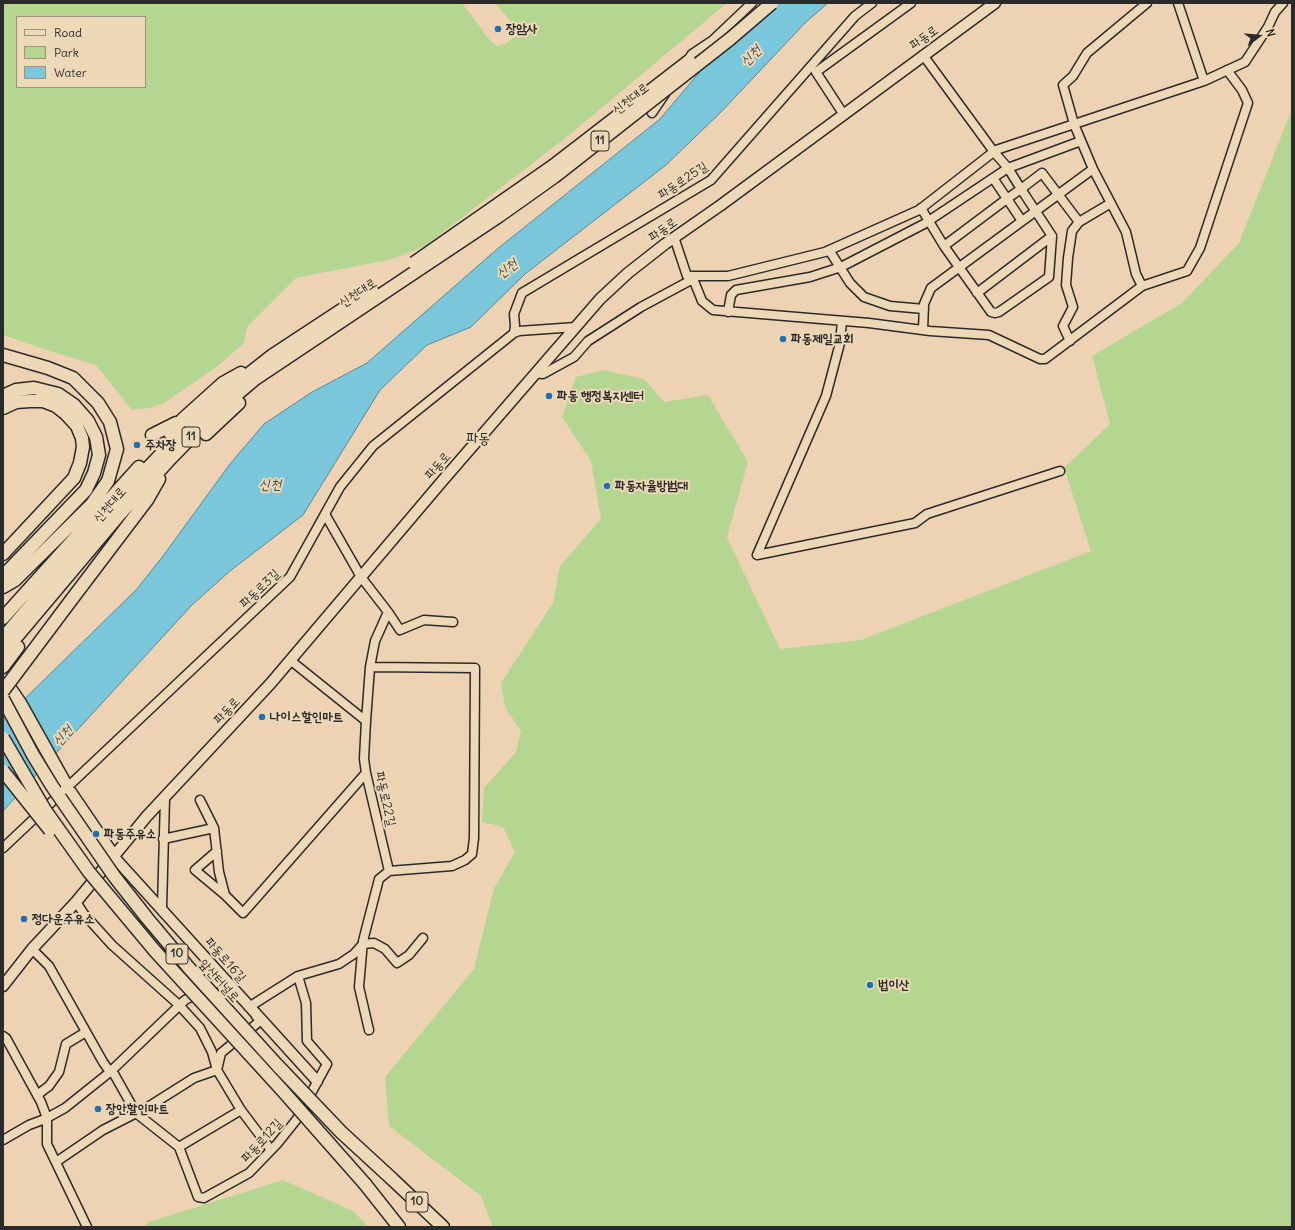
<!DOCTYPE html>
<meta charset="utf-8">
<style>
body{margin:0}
#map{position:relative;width:1295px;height:1230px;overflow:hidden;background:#edd3b3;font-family:Delius,sans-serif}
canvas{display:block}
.frame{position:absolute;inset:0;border:4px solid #2b2b2b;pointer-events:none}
.legend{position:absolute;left:16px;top:16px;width:130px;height:72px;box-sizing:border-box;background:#edd9b7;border:1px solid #9f937f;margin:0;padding:5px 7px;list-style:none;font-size:12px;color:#2b2b2b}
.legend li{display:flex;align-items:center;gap:8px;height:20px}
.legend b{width:20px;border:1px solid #9f937f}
.north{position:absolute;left:1239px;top:16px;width:40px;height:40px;-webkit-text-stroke:3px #edd9b7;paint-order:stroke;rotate:74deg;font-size:11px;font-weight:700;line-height:16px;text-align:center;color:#2b2b2b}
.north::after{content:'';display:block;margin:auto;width:14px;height:18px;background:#2b2b2b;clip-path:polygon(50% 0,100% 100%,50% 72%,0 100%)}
</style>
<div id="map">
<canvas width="1295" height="1230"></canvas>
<div class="frame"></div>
<ul class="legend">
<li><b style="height:5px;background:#edd9b7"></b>Road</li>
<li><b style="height:11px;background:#b5d690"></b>Park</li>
<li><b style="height:11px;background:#7ac6da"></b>Water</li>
</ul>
<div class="north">N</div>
</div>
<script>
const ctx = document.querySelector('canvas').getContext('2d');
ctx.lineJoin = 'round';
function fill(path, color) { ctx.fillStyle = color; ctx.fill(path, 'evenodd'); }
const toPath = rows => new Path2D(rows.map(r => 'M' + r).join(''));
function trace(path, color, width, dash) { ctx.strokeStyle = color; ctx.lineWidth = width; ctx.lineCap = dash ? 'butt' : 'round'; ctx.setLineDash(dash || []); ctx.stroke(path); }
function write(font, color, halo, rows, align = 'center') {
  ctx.font = font + ' Delius,"Poor Story",sans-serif'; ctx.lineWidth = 4; ctx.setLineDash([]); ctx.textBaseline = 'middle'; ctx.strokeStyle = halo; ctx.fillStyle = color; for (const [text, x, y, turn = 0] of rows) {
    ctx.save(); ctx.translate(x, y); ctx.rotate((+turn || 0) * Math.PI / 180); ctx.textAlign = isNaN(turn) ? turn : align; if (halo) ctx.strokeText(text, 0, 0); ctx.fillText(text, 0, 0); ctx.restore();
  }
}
fill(toPath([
 [3,3,462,3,489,39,497,46,505,44,517,35,512,23,495,3,727,3,568,136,425,246,392,259,296,278,247,327,244,343,218,366,164,403,149,408,132,410,96,365,56,353,3,335],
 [17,17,145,17,145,87,17,87],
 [1292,109,1292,1227,493,1227,481,1196,389,1126,385,1077,474,969,494,888,515,852,503,827,482,822,484,788,516,752,521,731,505,707,501,683,553,603,560,566,601,519,591,461,562,417,576,377,603,370,644,379,664,402,708,395,748,462,727,537,780,649,861,640,1091,551,1064,468,1110,424,1092,356,1182,303,1239,243],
 [283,1180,353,1211,369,1227,143,1227,149,1222]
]), '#b5d690');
const water = toPath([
 [770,3,828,3,806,22,721,112,666,165,525,274,471,327,427,345,380,390,303,515,230,571,192,605,3,811,3,720,137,589,163,556,230,464,264,424,312,392,367,363,496,250,660,119,734,31,770,3]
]);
fill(water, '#7ac6da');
trace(water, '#5a8894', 1);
const minor = toPath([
 [1178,3,1204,81],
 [923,55,994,152,1008,168,1021,189,1052,236,1049,277,999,312,995,313,991,312,944,246,1008,198,1021,189,1042,173,1079,222,1072,231,1068,258,1066,285,1073,307,1063,326,1070,341],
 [685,65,692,54,713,40,752,3],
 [652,113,665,94],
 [844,115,816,72,911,3],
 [993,178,1022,221],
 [921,208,944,246],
 [1079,222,1111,203],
 [674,237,687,276,728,276,825,252,919,210,996,150,1204,81,1245,62,1268,27,1275,12,1283,3],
 [829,250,850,283,864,297,890,306,924,309],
 [692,276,702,301,713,310,869,323,930,331,989,335,1040,359,1045,359,1142,286,1136,274,1126,232,1093,169,1074,124,1063,85,1073,76,1087,53,1147,3],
 [1142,286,1187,271,1200,248,1248,103,1242,90,1227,70],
 [977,293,1052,236],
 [728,312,731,295,736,290,810,277,841,267,924,224,1008,168,1081,141],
 [842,321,840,343,826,396,757,555,915,523,927,514,1060,471],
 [923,330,924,304,931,288,1093,169],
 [514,333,515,326,514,314,522,293,711,180,855,16,872,3],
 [536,373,543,374,574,357,588,341,641,307,693,279],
 [325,514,361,577,388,612,375,641,370,667,366,721,364,759,366,773,389,871,379,879,363,941,359,987,369,1030],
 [388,612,400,630,424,620,453,622],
 [290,660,366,721],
 [370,667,475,668,474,838,472,854,465,860,452,866,389,871],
 [200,800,214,828,219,872,225,895,243,913,366,773],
 [163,839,214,828],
 [3,848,290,577,340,487,373,446,514,333,519,331,576,327],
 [217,851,195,870,225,895],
 [76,902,84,914,112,945,179,1005,200,1028,212,1052,217,1070,241,1110,271,1150],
 [163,912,162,907,165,798],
 [32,949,49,966,103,1062,110,1072,114,1074,136,1113,179,1147,198,1197,204,1198,249,1173,277,1144,297,1119,327,1064,307,1041,306,1003,298,976],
 [249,1007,298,976,339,964,354,954,363,944,374,943,385,949,397,963,409,955,423,938],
 [3,1036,6,1038,41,1102,47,1118,47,1144,87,1227],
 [37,1095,49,1086,59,1072,66,1044,86,1032],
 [3,1140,29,1125,45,1119,65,1108,110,1072,185,1000,224,979,227,983],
 [179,1147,241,1110],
 [56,1162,103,1130,148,1107,194,1078,217,1070,221,1053,260,1021,256,1016]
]);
const major = toPath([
 [114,857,317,1081],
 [3,986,32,949,76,902,147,816,271,683,444,479,600,299,628,273,665,244,721,205,995,3]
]);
const highway = toPath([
 [3,355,48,368,73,378,98,403,110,422,117,449,108,481,92,504,15,580,3,587],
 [3,396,16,390,34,388,58,394,74,405,88,421,96,437,99,455,94,473,86,490,3,576],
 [3,408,16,402,30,401,43,401,56,406,65,413,77,426,82,438,83,447,80,463,74,478,3,554],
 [170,433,183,419,223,383,241,373],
 [206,434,239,403],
 [152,435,176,423],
 [72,599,147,500,159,479],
 [3,618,139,467],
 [3,638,145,471,192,422,217,399,273,355,372,290],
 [3,653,120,514,171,458,215,413,255,379,421,268],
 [3,667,18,647],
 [3,685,11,690,20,703,67,787],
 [67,788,114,857],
 [391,1178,443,1227],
 [365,1184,399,1227]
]);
trace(minor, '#2b2b2b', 11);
trace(major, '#2b2b2b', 13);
trace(highway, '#2b2b2b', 15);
trace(minor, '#edd9b7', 8);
trace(major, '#edd9b7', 10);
trace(highway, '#edd9b7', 12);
const highwayBridge = toPath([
 [414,263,553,166,689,61],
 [421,268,499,216,554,177,730,39,772,3],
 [3,691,72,599],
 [3,699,33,755,52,786,114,876,147,918,189,968,278,1066,341,1132,391,1178],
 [3,738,45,810,89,872,155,951,282,1090,365,1184],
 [3,771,50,830],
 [67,787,67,788]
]);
trace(highwayBridge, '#2b2b2b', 15, []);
trace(highwayBridge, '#edd9b7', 12);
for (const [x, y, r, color] of [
 [498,29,4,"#1f6fb2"],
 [783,339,4,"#1f6fb2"],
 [549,396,4,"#1f6fb2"],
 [137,445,4,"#1f6fb2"],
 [607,486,4,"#1f6fb2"],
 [262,717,4,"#1f6fb2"],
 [96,834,4,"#1f6fb2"],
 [24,919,4,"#1f6fb2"],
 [870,985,4,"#1f6fb2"],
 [98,1109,4,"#1f6fb2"]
]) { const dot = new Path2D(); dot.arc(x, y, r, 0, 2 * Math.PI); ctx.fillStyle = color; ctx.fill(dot); trace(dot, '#edd9b7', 1.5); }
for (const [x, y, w] of [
 [600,141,18],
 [191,437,18],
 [177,954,22],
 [417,1202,22]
]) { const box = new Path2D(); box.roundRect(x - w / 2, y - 10, w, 20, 3); ctx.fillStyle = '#edd9b7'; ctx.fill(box); trace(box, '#2b2b2b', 1); }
write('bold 12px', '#2b2b2b', null, [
 ["11",600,141],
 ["11",191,437],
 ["10",177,954],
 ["10",417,1202]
]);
write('bold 13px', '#2b2b2b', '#edd9b7', [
 ["장암사",506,29],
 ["파동제일교회",791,339],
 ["파동 행정복지센터",557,396],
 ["주차장",145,445],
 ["파동자율방범대",615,486],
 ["나이스할인마트",270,717],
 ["파동주유소",104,834],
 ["정다운주유소",32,919],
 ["법이산",878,985],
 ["장안할인마트",106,1109]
], 'left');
write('13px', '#2b2b2b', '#edd9b7', [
 ["파동로",924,38,-36],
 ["신천대로",631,99,-38],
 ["파동로25길",683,181,-34],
 ["파동로",663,230,-36],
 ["신천대로",358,293,-33],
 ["파동로",438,466,-49],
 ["신천대로",110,505,-49],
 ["파동로3길",260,589,-44],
 ["파동로",227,711,-47],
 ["파동로22길",385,799,77],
 ["파동로16길",225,960,48],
 ["앞산터널로",219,981,48],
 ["파동로12길",262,1141,-48]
]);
write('italic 14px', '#3b4a4e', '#edd9b7', [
 ["신천",751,56,-44],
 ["신천",507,269,-36],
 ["신천",270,485],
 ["신천",63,736,-48]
]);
write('15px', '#2b2b2b', '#edd9b7', [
 ["파동",478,439]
]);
</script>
